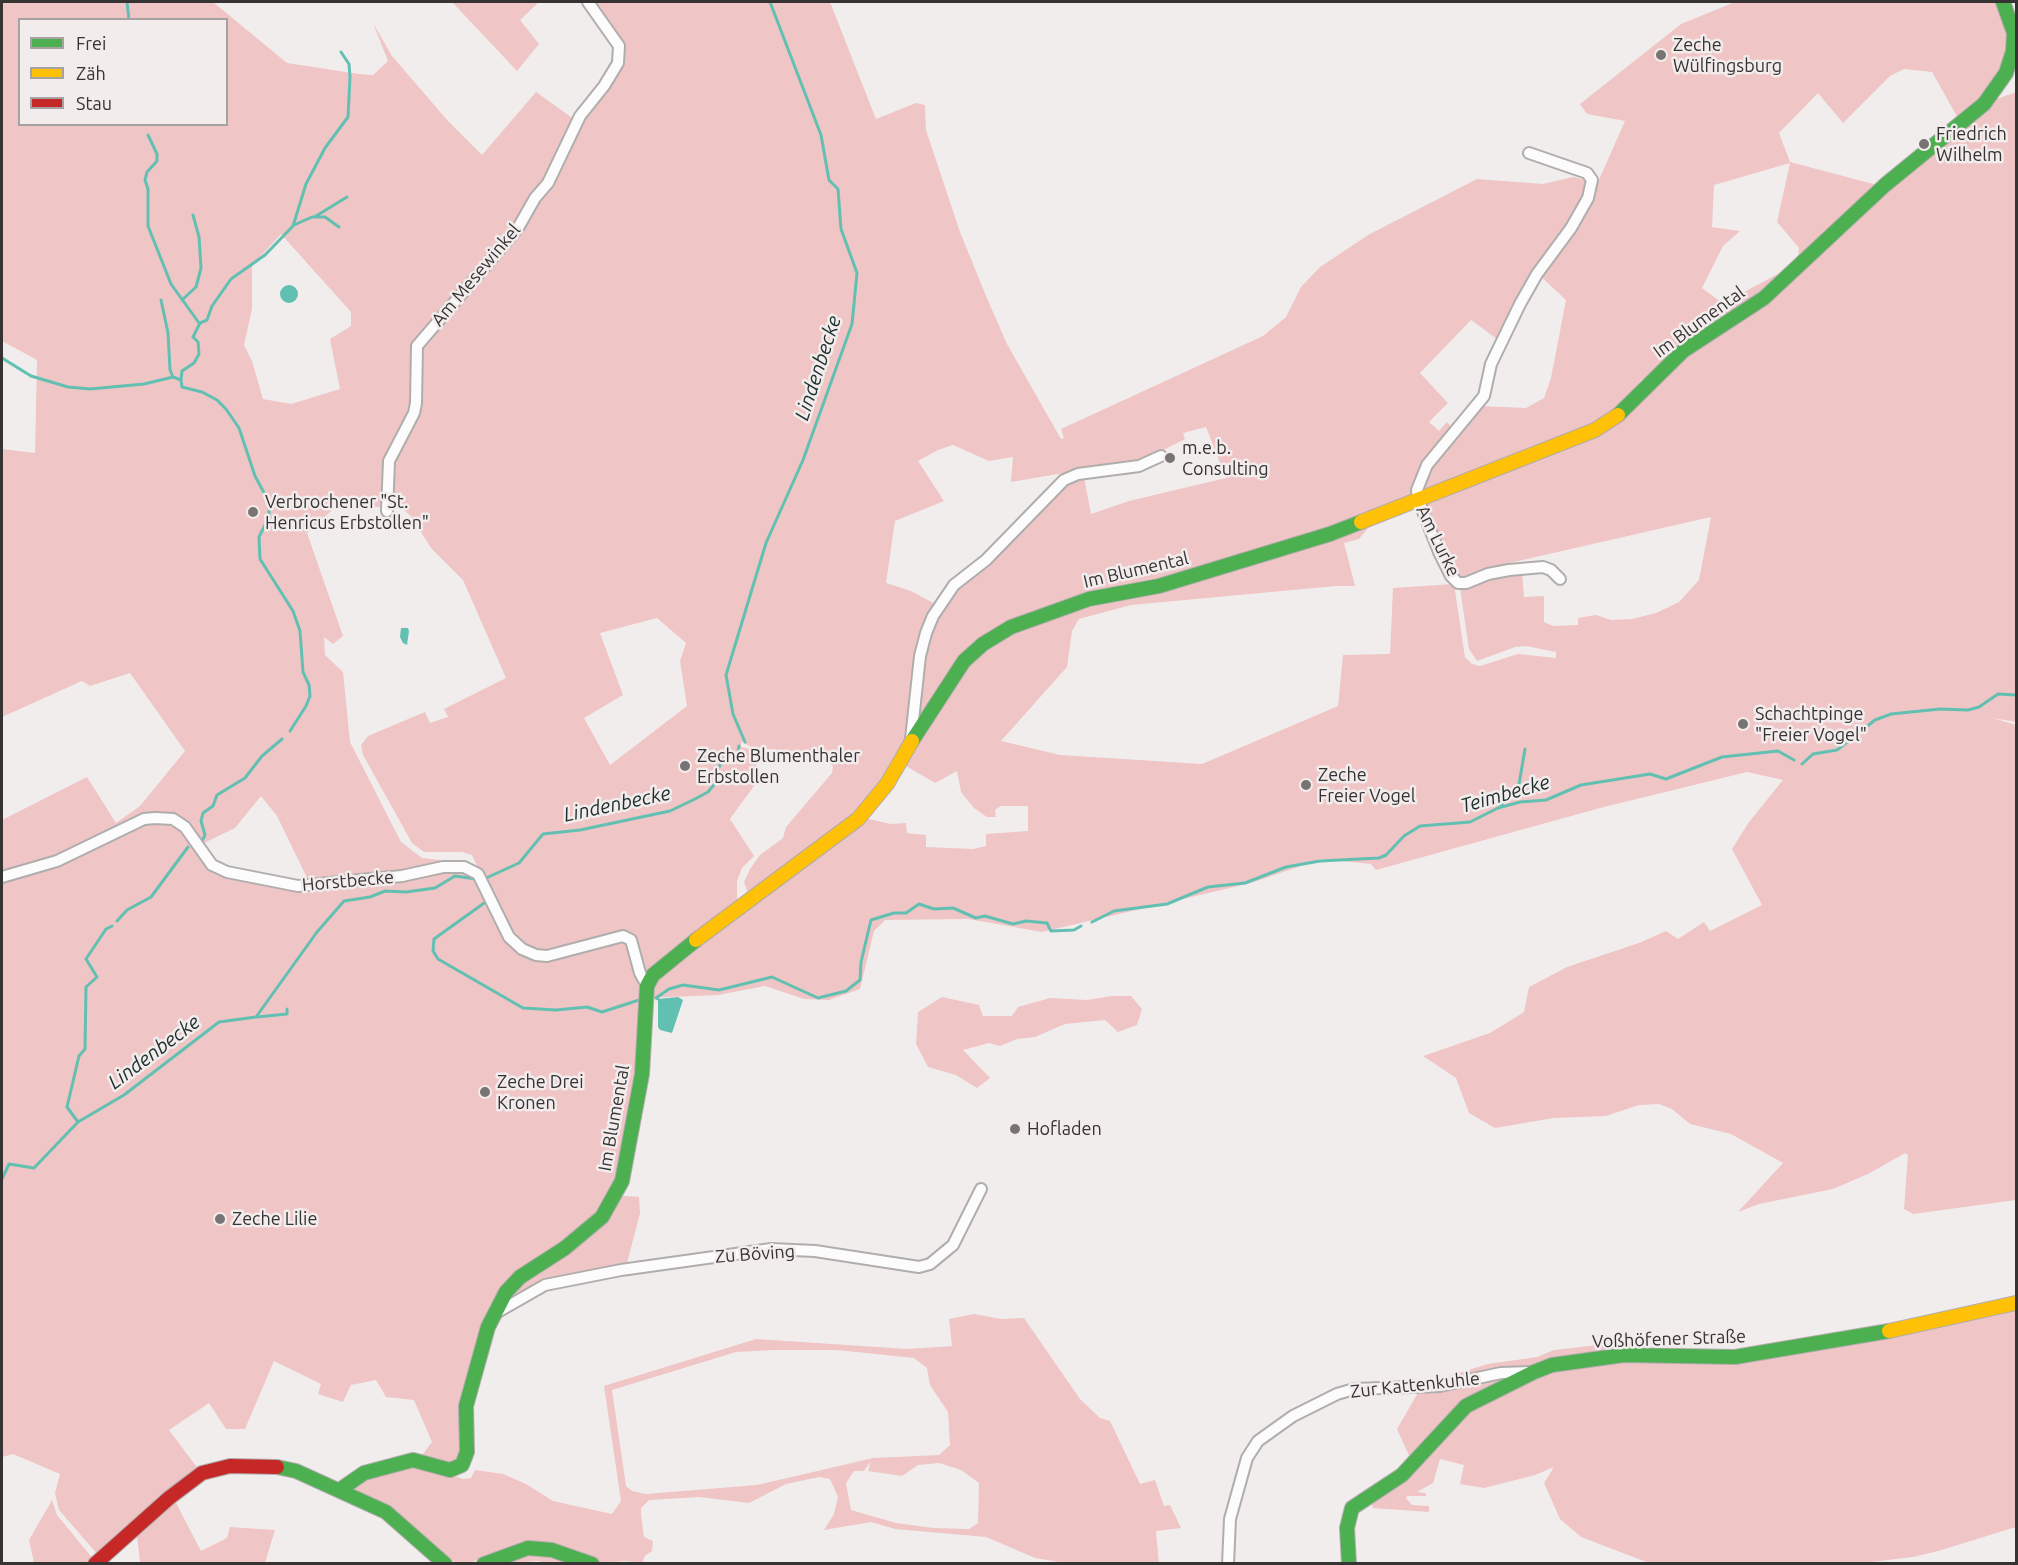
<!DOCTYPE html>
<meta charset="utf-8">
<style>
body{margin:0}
#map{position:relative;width:2018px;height:1565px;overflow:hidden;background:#f2eded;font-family:Ubuntu,sans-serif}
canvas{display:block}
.frame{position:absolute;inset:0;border:3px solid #363333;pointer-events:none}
.legend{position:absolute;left:18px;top:18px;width:210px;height:108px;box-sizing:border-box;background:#f3ecec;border:2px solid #a7a2a2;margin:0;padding:8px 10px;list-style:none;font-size:18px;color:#363333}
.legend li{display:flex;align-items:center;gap:12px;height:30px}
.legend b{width:30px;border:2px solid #a7a2a2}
</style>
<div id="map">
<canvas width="2018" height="1565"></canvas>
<div class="frame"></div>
<ul class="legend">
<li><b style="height:8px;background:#4caf50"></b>Frei</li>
<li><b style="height:8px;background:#ffc107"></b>Zäh</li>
<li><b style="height:8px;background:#c62828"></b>Stau</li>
</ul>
</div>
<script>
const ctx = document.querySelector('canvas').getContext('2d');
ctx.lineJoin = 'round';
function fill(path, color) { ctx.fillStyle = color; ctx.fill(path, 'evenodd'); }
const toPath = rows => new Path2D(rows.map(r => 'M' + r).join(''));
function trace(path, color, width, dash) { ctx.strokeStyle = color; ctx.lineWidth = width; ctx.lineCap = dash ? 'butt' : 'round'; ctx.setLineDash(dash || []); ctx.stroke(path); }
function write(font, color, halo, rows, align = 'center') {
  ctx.font = font + ' Ubuntu,sans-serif'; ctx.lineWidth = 5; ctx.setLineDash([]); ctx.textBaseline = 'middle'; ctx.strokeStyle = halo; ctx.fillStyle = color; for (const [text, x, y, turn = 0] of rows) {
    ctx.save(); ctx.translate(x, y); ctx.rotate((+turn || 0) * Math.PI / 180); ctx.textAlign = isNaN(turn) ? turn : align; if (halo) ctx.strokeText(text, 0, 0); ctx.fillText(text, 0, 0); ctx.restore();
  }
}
fill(toPath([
 [2,2,213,2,287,63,359,74,373,75,388,61,373,23,392,56,448,121,482,155,536,92,578,122,609,82,620,61,622,50,618,40,590,2,830,2,876,119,916,103,925,105,926,130,960,232,986,296,1007,344,1061,439,1064,438,1061,429,1263,336,1286,317,1301,287,1320,267,1368,235,1477,179,1543,184,1573,177,1590,181,1570,227,1535,274,1501,342,1471,320,1420,373,1448,403,1429,422,1439,431,1447,422,1454,430,1425,465,1411,497,1369,516,1373,522,1359,539,1344,543,1355,586,1336,586,1131,605,1079,619,1072,631,1067,667,1001,741,1060,755,1202,764,1338,706,1343,655,1390,654,1393,588,1454,584,1465,657,1472,664,1480,666,1518,654,1556,658,1556,652,1526,646,1515,647,1477,661,1469,649,1460,588,1508,572,1522,571,1524,597,1544,596,1544,622,1553,626,1578,625,1578,618,1596,615,1611,620,1632,619,1656,613,1679,602,1699,580,1711,517,1492,567,1462,580,1457,577,1447,564,1424,502,1568,445,1611,425,1682,355,1738,319,1791,279,1852,217,1907,170,1991,101,2016,92,2016,722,1993,718,2016,725,2016,1200,1913,1214,1904,1209,1908,1155,1905,1153,1868,1174,1833,1189,1759,1204,1738,1212,1783,1163,1731,1134,1690,1124,1672,1109,1659,1104,1639,1105,1606,1116,1554,1118,1495,1128,1469,1113,1456,1078,1423,1056,1490,1033,1524,1012,1529,987,1567,967,1639,943,1666,931,1678,939,1704,922,1710,931,1762,905,1732,849,1749,822,1783,780,1747,772,1600,808,1376,870,1371,864,1321,859,1251,883,1042,932,968,919,885,920,874,931,860,989,829,1000,804,999,765,986,718,995,648,998,656,977,668,964,865,818,890,824,906,823,907,833,926,835,926,847,973,849,986,846,986,834,1028,831,1028,806,1001,806,995,810,996,817,987,817,974,808,961,792,957,771,935,783,906,766,891,786,908,750,900,753,884,784,852,820,752,895,748,893,744,882,750,869,760,855,783,838,786,827,832,773,833,767,829,761,805,753,751,747,741,741,741,747,764,752,756,763,759,779,730,819,754,856,742,868,737,881,737,903,731,911,684,944,649,974,641,970,633,937,625,933,548,954,535,953,511,937,508,939,521,951,544,959,619,938,628,941,630,946,640,992,642,1055,623,1162,612,1195,639,1197,640,1213,626,1267,543,1283,499,1299,487,1321,467,1382,463,1408,465,1450,457,1463,443,1465,420,1458,432,1442,414,1400,386,1397,376,1380,351,1385,343,1402,318,1394,321,1384,274,1361,245,1429,226,1429,209,1403,169,1430,199,1470,98,1555,59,1510,55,1493,60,1474,13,1454,2,1457,2,882,76,859,145,821,172,821,194,841,211,867,227,874,285,889,308,889,310,884,277,816,261,796,235,828,202,844,186,826,173,817,142,817,55,859,2,875,2,820,87,777,116,823,140,806,185,751,130,673,90,686,82,681,2,717,2,449,35,453,37,360,2,341],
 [20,20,226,20,226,124,20,124],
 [281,234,351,312,351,326,330,339,340,389,291,404,263,399,252,361,244,345,252,309,252,266],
 [1206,427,1226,478,1129,501,1091,514,1083,472,1146,459,1185,439,1183,433],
 [953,445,989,461,1013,457,1011,482,1064,473,1005,539,951,584,937,605,911,591,886,583,895,521,944,501,918,461,938,450],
 [340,503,358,508,399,506,411,516,431,548,463,580,506,678,444,709,448,717,430,723,425,712,368,736,361,745,363,755,412,843,424,852,462,852,472,855,506,930,502,930,481,883,471,872,463,868,468,865,467,863,422,858,401,842,350,742,343,672,325,655,324,637,333,644,343,636,307,533],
 [657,618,686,643,680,661,687,706,610,765,584,718,623,695,600,633],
 [452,2,539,2,520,20,539,44,517,71],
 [1735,2,2000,2,2011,33,1999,79,1959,120,1932,72,1904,69,1890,76,1843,123,1818,93,1779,133,1790,162,1881,186,1786,277,1707,328,1742,293,1778,274,1798,257,1799,248,1777,222,1790,163,1714,185,1712,227,1740,231,1723,246,1702,288,1725,305,1707,322,1702,336,1633,397,1644,379,1641,380,1623,407,1609,418,1423,494,1421,482,1479,406,1526,408,1544,398,1551,378,1566,300,1538,274,1573,229,1598,182,1625,121,1587,114,1580,104,1681,24],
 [1112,996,1131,996,1142,1009,1137,1025,1118,1032,1105,1020,1065,1024,1035,1037,1017,1039,1000,1046,989,1043,963,1050,990,1078,977,1088,956,1075,928,1067,916,1044,918,1012,942,997,979,1005,983,1016,1012,1016,1018,1007,1050,998,1087,1000],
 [2016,1311,2016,1527,1938,1551,1913,1557,1855,1564,1649,1563,1581,1537,1560,1519,1544,1483,1554,1467,1535,1475,1484,1488,1460,1484,1464,1465,1440,1459,1433,1483,1417,1492,1426,1493,1426,1496,1407,1496,1406,1498,1412,1505,1429,1506,1429,1512,1373,1508,1371,1502,1469,1409,1549,1369,1627,1360,1730,1360],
 [974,1314,1001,1319,1024,1318,1080,1399,1100,1418,1110,1421,1140,1484,1155,1480,1164,1506,1170,1505,1181,1528,1156,1531,1159,1564,1071,1564,1035,1558,986,1537,895,1529,871,1522,824,1530,834,1514,838,1497,830,1479,819,1477,786,1484,749,1503,699,1497,649,1500,641,1508,641,1515,644,1537,653,1541,652,1551,645,1556,642,1563,625,1561,601,1563,571,1550,518,1547,469,1563,457,1563,441,1556,348,1488,366,1476,418,1464,463,1479,471,1478,475,1470,503,1474,526,1484,553,1501,612,1514,621,1501,604,1386,756,1339,907,1349,952,1346,949,1319],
 [774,1350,837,1350,914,1358,927,1368,930,1385,948,1412,950,1445,939,1455,873,1458,757,1485,646,1494,632,1491,626,1486,612,1390,736,1352],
 [871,1461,868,1471,902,1476,918,1465,939,1463,961,1470,979,1483,978,1523,969,1529,934,1528,896,1523,851,1510,846,1483,854,1471,864,1471],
 [1623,1342,1628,1346,1621,1349,1520,1368,1503,1368,1461,1379,1425,1383,1488,1364,1537,1357,1554,1350],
 [1510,1374,1411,1460,1397,1429,1419,1391],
 [174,1499,201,1551,227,1538,230,1527,275,1530,265,1563,140,1563,137,1536],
 [52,1500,57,1515,94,1560,90,1563,34,1563,29,1540],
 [539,1552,580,1563,546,1563,537,1561,497,1564]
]), '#f0c5c6');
fill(toPath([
 '280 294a9 9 0 1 1 18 0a9 9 0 1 1-18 0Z',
 [401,628,408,628,409,631,407,645,403,643,400,637],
 [678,997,683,1000,672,1033,660,1030,658,1027,658,999]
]), '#62c0b2');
trace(toPath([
 [127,2,129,20],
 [148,135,157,154,157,161,147,172,145,180,148,189,148,226,171,284,199,323],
 [316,216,347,197],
 [294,225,312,217,325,217,339,227],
 [161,300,168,333,170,370,173,377,181,380],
 [182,300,196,287,201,268,199,237,193,215],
 [2,358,31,376,68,387,90,389,144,384,173,377],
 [290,731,306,706,310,696,309,685,303,672,300,631,293,611,260,559,259,537,269,517,269,502,255,476,239,428,226,409,217,400,202,392,182,387,181,380,182,371,194,363,199,354,198,342,193,337,200,323,207,320,212,306,231,279,265,255,293,226,306,184,325,148,348,117,350,77,349,64,341,52],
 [745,742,733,714,726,675,766,543,803,460,852,324,857,273,841,229,838,189,829,180,821,135,770,2],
 [1802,764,1813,754,1837,750,1875,720,1891,714,1940,709,1968,710,1979,707,1998,694,2016,695],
 [1501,805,1519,784,1525,749],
 [202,841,205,835,201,821,203,813,213,806,217,795,245,778,262,756,282,739],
 [484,879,519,863,543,834,580,830,670,811,695,799,708,792,717,781,717,771,723,759,737,758,739,746],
 [487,901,434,939,433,951,438,959,523,1008,556,1010,587,1007,602,1012,639,1000],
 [117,921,127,910,151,897,188,847],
 [1092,922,1114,911,1167,904,1208,887,1245,883,1286,867,1320,861,1379,858,1386,855,1404,836,1420,826,1470,822,1498,808,1520,802,1546,800,1581,785,1650,774,1666,779,1722,757,1778,751,1794,760],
 [658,999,656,998,669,989,683,985,719,990,772,977,818,998,846,991,860,980,861,962,871,920,894,913,906,913,919,904,934,909,953,908,976,918,985,916,1013,924,1026,921,1047,923,1051,931,1074,930,1081,926],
 [257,1017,287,1014,287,1009],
 [78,1122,67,1107,79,1056,85,1049,86,987,97,977,86,959,106,929,112,926],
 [2,1179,9,1164,34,1168,78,1122,124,1095,219,1022,256,1017,317,932,344,901,370,897,385,891,406,892,435,888,455,876,476,879]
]), '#62c0b2', 3);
const street = toPath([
 [1529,153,1587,173,1592,180,1588,198,1571,228,1537,274,1520,304,1491,364,1484,396,1427,465,1417,490,1418,499,1439,552,1451,576,1458,583,1466,583,1488,574,1509,570,1543,567,1551,570,1560,579],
 [387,511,389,461,414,413,416,403,417,346,518,228,535,198,548,183,580,116,604,86,618,63,619,46,588,2],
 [911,739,920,656,926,633,933,616,954,585,986,560,1064,480,1078,474,1139,466,1161,456],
 [2,877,57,861,144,819,155,818,173,819,185,827,212,865,227,872,298,886,402,876,443,867,464,867,478,874,509,937,522,949,536,955,547,956,623,936,631,940,640,973,647,986],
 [496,1313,545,1285,621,1270,771,1249,815,1251,919,1267,930,1264,953,1245,981,1189],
 [1228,1564,1230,1519,1247,1458,1258,1441,1293,1416,1337,1394,1354,1389,1440,1386,1501,1373,1530,1372]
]);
const fast = toPath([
 [1618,415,1683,351,1764,298,1885,185,1984,104,2006,73,2013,51,2014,33,2003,2],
 [912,741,964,661,983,644,1011,627,1089,599,1159,586,1330,534,1361,522],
 [277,1467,296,1471,386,1512,445,1564],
 [341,1489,364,1473,413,1460,450,1470,462,1465,467,1452,466,1406,488,1327,506,1292,520,1277,565,1248,602,1217,622,1181,642,1074,647,986,653,975,696,940],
 [484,1564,528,1548,552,1550,592,1564],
 [1349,1564,1347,1528,1352,1508,1402,1475,1466,1406,1534,1372,1552,1365,1624,1355,1735,1357,1889,1331]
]);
const slow = toPath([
 [1361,522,1595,430,1618,415],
 [696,940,858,819,887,784,912,741],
 [1889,1331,2016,1303]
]);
const jam = toPath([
 [95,1564,169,1498,202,1473,230,1466,277,1467]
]);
trace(street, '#b0adad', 14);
trace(fast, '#b0adad', 16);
trace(slow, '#b0adad', 16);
trace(jam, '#b0adad', 16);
trace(street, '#fdfcfc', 10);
trace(fast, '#4caf50', 14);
trace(slow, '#ffc107', 14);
trace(jam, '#c62828', 14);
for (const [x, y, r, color] of [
 [1661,55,6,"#787474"],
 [1924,144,6,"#787474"],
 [1170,458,6,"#787474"],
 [253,512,6,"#787474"],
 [1743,724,6,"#787474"],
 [685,766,6,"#787474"],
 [1306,785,6,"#787474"],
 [485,1092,6,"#787474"],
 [1015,1129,6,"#787474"],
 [220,1219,6,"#787474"]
]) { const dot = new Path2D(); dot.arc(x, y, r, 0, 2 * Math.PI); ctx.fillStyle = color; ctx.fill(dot); trace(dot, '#f3ecec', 2); }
write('18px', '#363333', '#f3ecec', [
 ["Zeche",1673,45],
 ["Wülfingsburg",1673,66],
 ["Friedrich",1936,134],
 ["Wilhelm",1936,155],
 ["m.e.b.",1182,448],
 ["Consulting",1182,469],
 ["Verbrochener \"St.",265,502],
 ["Henricus Erbstollen\"",265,523],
 ["Schachtpinge",1755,714],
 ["\"Freier Vogel\"",1755,735],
 ["Zeche Blumenthaler",697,756],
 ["Erbstollen",697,777],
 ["Zeche",1318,775],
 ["Freier Vogel",1318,796],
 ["Zeche Drei",497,1082],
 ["Kronen",497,1103],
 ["Hofladen",1027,1129],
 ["Zeche Lilie",232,1219]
], 'left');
write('18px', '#363333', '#f3ecec', [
 ["Am Mesewinkel",476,275,-50],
 ["Im Blumental",1699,322,-36],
 ["Am Lurke",1438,541,64],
 ["Im Blumental",1136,570,-13],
 ["Horstbecke",348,881,-5],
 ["Im Blumental",614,1118,-80],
 ["Zu Böving",755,1254,-4],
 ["Voßhöfener Straße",1669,1339,-2],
 ["Zur Kattenkuhle",1415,1385,-6]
]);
write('italic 20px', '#1b302c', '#f3ecec', [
 ["Lindenbecke",818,368,-72],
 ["Teimbecke",1505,794,-16],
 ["Lindenbecke",617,804,-12],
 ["Lindenbecke",154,1052,-37]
]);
</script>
